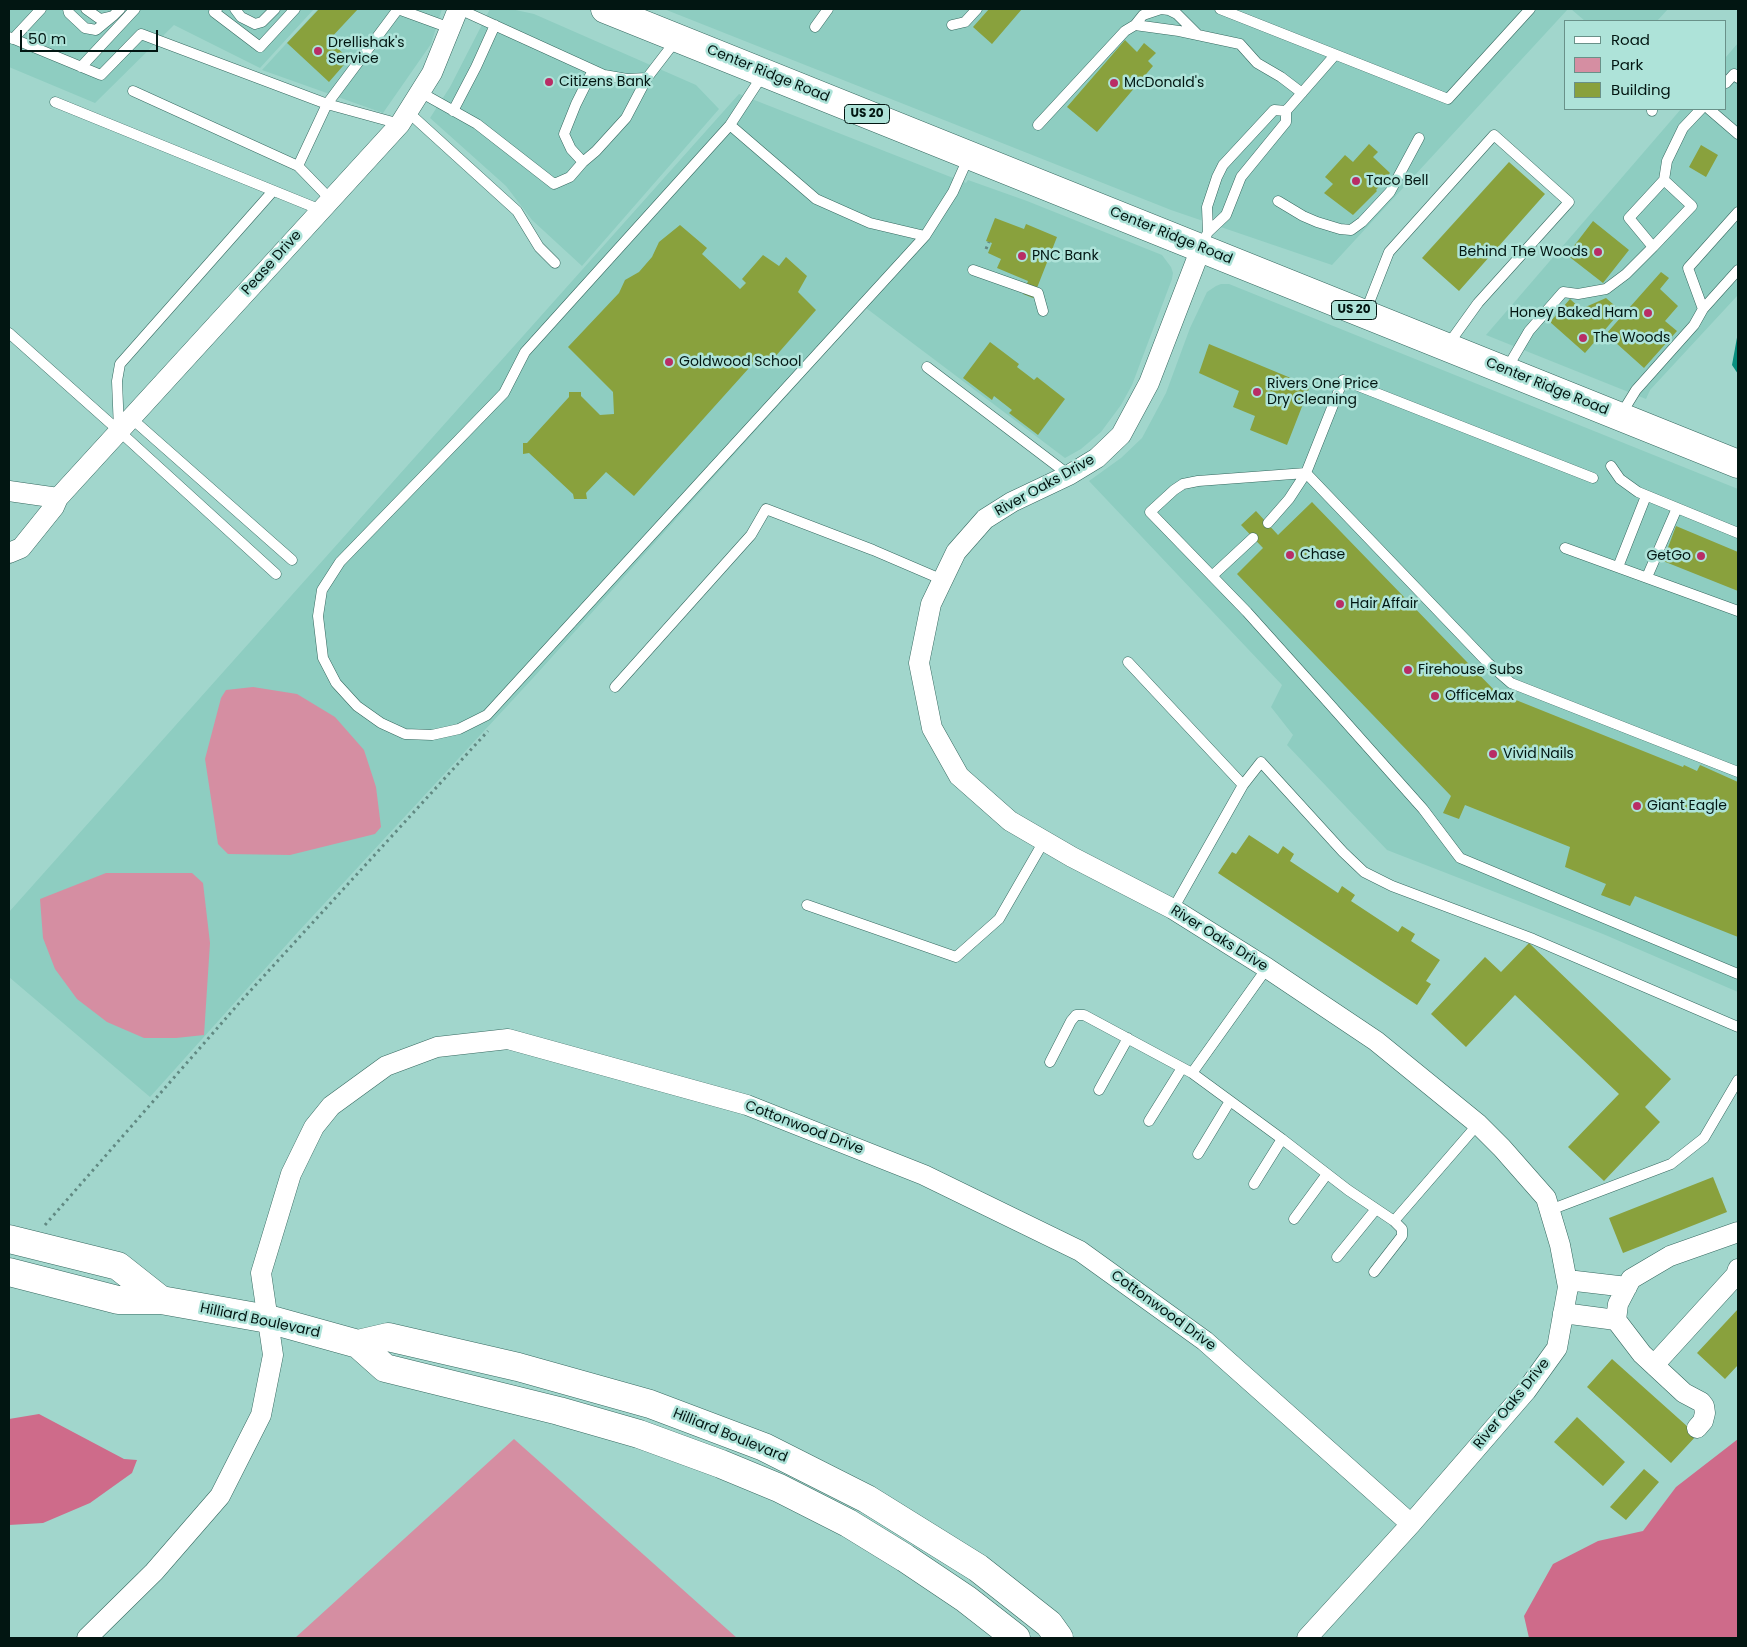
<!DOCTYPE html>
<style>
body{margin:0}
#map{position:relative;width:1747px;height:1647px;overflow:hidden;background:#a1d6cc;font-family:Poppins,sans-serif}
canvas{display:block}
.frame{position:absolute;inset:0;border:10px solid #021612;pointer-events:none}
.legend{position:absolute;left:1564px;top:20px;width:162px;height:90px;box-sizing:border-box;background:#aee3d9;border:1px solid #699189;margin:0;padding:6px 9px;list-style:none;font-size:15px;color:#021612}
.legend li{display:flex;align-items:center;gap:10px;height:25px}
.legend b{width:25px;border:1px solid #699189}
.scale{position:absolute;left:20px;top:30px;width:138px;height:22px;box-sizing:border-box;border:2px solid #021612;border-top:0;padding-left:6px;font-size:15px;line-height:18px;white-space:nowrap;color:#021612;-webkit-text-stroke:4px #aee3d9;paint-order:stroke}
</style>
<div id="map">
<canvas width="1747" height="1647"></canvas>
<div class="frame"></div>
<ul class="legend">
<li><b style="height:6px;background:#fff"></b>Road</li>
<li><b style="height:14px;background:#d58ea2"></b>Park</li>
<li><b style="height:14px;background:#89a13d"></b>Building</li>
</ul>
<div class="scale">50 m</div>
</div>
<script>
const ctx = document.querySelector('canvas').getContext('2d');
ctx.lineJoin = 'round';
function fill(path, color) { ctx.fillStyle = color; ctx.fill(path, 'evenodd'); }
const toPath = rows => new Path2D(rows.map(r => 'M' + r).join(''));
function trace(path, color, width, dash) { ctx.strokeStyle = color; ctx.lineWidth = width; ctx.lineCap = dash ? 'butt' : 'round'; ctx.setLineDash(dash || []); ctx.stroke(path); }
function write(font, color, halo, rows, align = 'center') {
  ctx.font = font + ' Poppins,sans-serif'; ctx.lineWidth = 5; ctx.setLineDash([]); ctx.textBaseline = 'middle'; ctx.strokeStyle = halo; ctx.fillStyle = color; for (const [text, x, y, turn = 0] of rows) {
    ctx.save(); ctx.translate(x, y); ctx.rotate((+turn || 0) * Math.PI / 180); ctx.textAlign = isNaN(turn) ? turn : align; if (halo) ctx.strokeText(text, 0, 0); ctx.fillText(text, 0, 0); ctx.restore();
  }
}
fill(toPath([
 [9,9,314,9,260,68,174,25,95,103,9,67],
 [318,9,442,9,431,44,383,113,262,70],
 [490,9,511,9,534,14,696,85,719,109,582,266,532,220,506,186,430,118,450,87],
 [664,9,1568,9,1332,265,1171,210],
 [1571,9,1668,9,1657,21,1585,21],
 [1738,43,1738,295,1650,390,1646,399,1486,335,1681,109,1726,109,1726,57],
 [739,94,966,183,968,180,1027,201,1162,255,1171,267,1173,273,1172,279,1132,385,1121,405,1101,432,1081,449,1065,458,866,308,533,678,298,932,150,1097,9,977,9,912],
 [1221,284,1229,284,1738,489,1738,992,1603,934,1387,850,1287,745,1293,735,1271,707,1282,685,1089,481,1121,458,1142,438,1166,393,1190,328,1207,292,1216,286]
]), '#8ecdc1');
fill(toPath([
 [253,687,297,694,335,717,364,750,376,787,381,827,375,834,290,855,228,854,218,844,205,759,221,698,226,690],
 [106,873,192,873,203,883,210,943,204,1035,176,1038,144,1038,107,1022,77,999,55,969,43,938,40,899],
 [514,1439,737,1638,295,1638]
]), '#d58ea2');
fill(toPath([
 [39,1414,124,1459,137,1460,132,1473,90,1503,43,1523,9,1525,9,1419],
 [1738,1439,1738,1638,1529,1638,1524,1616,1553,1564,1598,1541,1643,1531,1676,1487]
]), '#ce6b8a');
fill(toPath([
 [1738,332,1738,374,1732,365]
]), '#0b9080');
fill(toPath([
 [319,9,358,9,329,40,349,59,329,82,287,43],
 [989,9,1022,9,992,44,973,27],
 [1125,40,1137,52,1144,43,1156,53,1148,61,1153,66,1097,132,1067,107],
 [1369,144,1378,152,1373,157,1390,173,1376,190,1377,191,1353,215,1324,193,1333,184,1325,177,1345,155,1353,162],
 [1701,145,1718,155,1706,177,1689,167],
 [1509,162,1545,194,1459,291,1422,258],
 [995,218,1024,229,1026,224,1057,237,1033,298,1023,294,1028,281,997,268,1001,259,988,253,992,243,986,241],
 [1593,221,1629,250,1603,283,1567,255],
 [680,225,707,248,702,254,740,289,746,283,742,279,763,255,779,266,786,257,807,276,798,292,816,310,767,366,758,358,634,496,606,472,586,493,587,499,574,499,573,494,529,453,523,454,523,443,527,443,569,397,569,392,581,392,581,396,600,415,614,414,613,392,568,347,619,293,625,280,639,272,652,257,659,242],
 [1661,272,1669,278,1660,289,1678,306,1665,321,1677,331,1644,368,1606,334],
 [1606,298,1621,311,1585,353,1550,322,1570,299,1581,309],
 [990,342,1019,364,1017,367,1034,380,1037,377,1065,399,1038,435,1009,413,1012,410,994,396,992,400,963,378],
 [1209,344,1310,386,1287,445,1250,430,1255,416,1233,407,1239,391,1199,373],
 [1312,502,1496,692,1683,767,1684,765,1697,771,1700,765,1738,782,1738,937,1635,896,1630,906,1601,895,1606,884,1565,867,1570,847,1465,805,1459,819,1443,813,1451,796,1237,574,1263,548,1241,525,1256,511,1278,535],
 [1676,526,1738,552,1738,591,1663,561],
 [1249,835,1278,854,1283,846,1294,854,1290,861,1338,893,1342,886,1355,895,1351,901,1398,932,1402,926,1415,934,1411,941,1440,960,1426,981,1431,984,1417,1005,1218,873,1232,852,1236,854],
 [1529,943,1671,1079,1645,1107,1660,1122,1604,1181,1568,1147,1619,1094,1515,995,1466,1047,1431,1014,1485,957,1501,972],
 [1713,1177,1727,1212,1623,1253,1609,1218],
 [1738,1309,1738,1365,1725,1379,1697,1353],
 [1612,1359,1697,1435,1671,1463,1587,1387],
 [1577,1417,1625,1462,1603,1486,1554,1442],
 [1644,1469,1659,1482,1626,1520,1610,1507]
]), '#89a13d');
const service = toPath([
 [68,9,69,13,85,28,96,30,113,16],
 [86,9,100,19,113,16,120,9],
 [217,9,214,12,260,47,295,9],
 [235,9,241,17,255,24,262,22,275,9],
 [398,9,450,28],
 [459,9,604,75,627,79,647,78,677,39],
 [1220,9,1448,99,1530,9],
 [952,25,965,22,977,9],
 [1135,25,1143,15,1161,9,1169,10,1177,14,1198,35],
 [815,27,828,9],
 [9,37,101,75,141,34,327,104,398,9],
 [13,39,41,9],
 [81,67,135,9],
 [593,70,576,104,564,134,571,149,583,162,596,151,626,118,647,78],
 [764,73,730,125,525,352,504,393,340,562,322,590,318,616,323,658,336,683,357,706,381,723,405,734,432,735,459,729,487,715,925,236,953,192,969,156],
 [1726,83,1734,74,1738,78],
 [133,91,298,166,331,200],
 [420,92,477,124,554,184,570,177,583,162],
 [55,102,321,210],
 [1709,109,1738,134],
 [453,111,476,67,495,25],
 [1286,111,1335,55],
 [1652,111,1652,109],
 [408,112,517,211,539,247,555,263],
 [730,125,816,199,870,223,925,236],
 [1038,125,1125,31,1135,25,1179,31,1240,44,1257,63,1281,77,1302,93],
 [298,166,327,104,400,124],
 [1664,180,1667,161,1683,128,1701,109],
 [1278,201,1303,216,1317,222,1340,229,1351,230,1362,222,1390,192,1419,138],
 [1201,247,1208,232,1226,215,1241,177,1286,122,1286,111,1274,110,1223,165,1217,177,1207,207,1208,232],
 [973,270,1038,293,1043,311],
 [1703,309,1688,268,1738,212],
 [1365,313,1389,252,1494,135,1569,202,1478,303,1447,346],
 [9,333,119,431,276,574],
 [927,367,1069,475],
 [1506,370,1529,331,1563,292,1578,294,1606,289,1626,274,1653,247,1692,206,1664,180,1629,218,1653,247],
 [1620,416,1636,390,1694,325,1703,309,1738,270],
 [131,418,292,560],
 [119,430,117,381,120,364,273,191],
 [1611,466,1620,479,1638,492,1738,533],
 [1306,473,1198,481,1183,484,1174,490,1150,512,1247,612,1326,700,1423,809,1460,858,1738,974],
 [1593,478,1343,380,1306,473,1488,663,1511,683,1738,772],
 [1268,523,1289,499,1306,473],
 [1565,548,1738,611],
 [1618,567,1646,496],
 [1212,576,1253,538],
 [1647,577,1677,508],
 [1128,662,1243,785],
 [615,687,751,535,766,509,873,550,943,580],
 [807,905,956,957,999,919,1044,841],
 [1173,909,1243,785,1261,762,1343,852,1364,872,1392,886,1533,939,1738,1027],
 [1267,968,1192,1073,1282,1139,1348,1190,1394,1221,1478,1124],
 [1050,1062,1071,1021,1076,1015,1084,1015,1192,1073],
 [1099,1090,1128,1038],
 [1149,1121,1182,1068],
 [1198,1154,1230,1101],
 [1254,1184,1282,1139],
 [1550,1210,1671,1164,1704,1138,1738,1080],
 [1294,1219,1327,1174],
 [1337,1257,1376,1209],
 [1374,1272,1402,1236,1402,1229,1394,1221]
]);
const minor = toPath([
 [1201,248,1149,383,1121,435,1097,458,1069,475,1012,502,985,519,956,552,931,604,919,663,932,728,959,776,1010,821,1072,857,1173,909,1267,968,1376,1041,1478,1124,1502,1148,1546,1198,1560,1245,1568,1287,1557,1348,1526,1391,1411,1524,1307,1638],
 [9,491,58,498],
 [9,553,21,548,54,507,58,498,400,124,432,73,458,9],
 [1567,1280,1627,1287],
 [1563,1313,1616,1320],
 [1654,1365,1736,1275,1738,1269],
 [1697,1428,1703,1421,1705,1413,1704,1406,1701,1402,1684,1393,1642,1354,1616,1320,1618,1304,1631,1279,1670,1256,1738,1232],
 [87,1638,154,1572,220,1496,261,1415,273,1355,261,1273,291,1174,314,1127,331,1106,386,1066,437,1047,508,1039,747,1105,924,1175,1080,1251,1205,1341,1411,1524]
]);
const secondary = toPath([
 [9,1239,118,1266,161,1300],
 [9,1272,118,1300,161,1300,268,1319,358,1344,385,1368,559,1411,639,1434,721,1464,779,1488,848,1523,905,1558,966,1599,1016,1638],
 [358,1344,388,1337,518,1367,650,1404,764,1447,867,1499,978,1568,1049,1624,1059,1638]
]);
const primary = toPath([
 [605,9,1738,464]
]);
trace(service, '#366960', 11);
trace(minor, '#366960', 21);
trace(secondary, '#366960', 29);
trace(primary, '#366960', 29);
trace(toPath([
 [986,249,989,242],
 [45,1225,241,1001,488,731]
]), '#618982', 3, [2.5, 4]);
trace(service, '#fff', 10);
trace(minor, '#fff', 20);
trace(secondary, '#fff', 28);
trace(primary, '#fff', 28);
for (const [x, y, r, color] of [
 [318,51,5,"#b92d65"],
 [549,82,5,"#b92d65"],
 [1114,83,5,"#b92d65"],
 [1356,181,5,"#b92d65"],
 [1598,252,5,"#b92d65"],
 [1022,256,5,"#b92d65"],
 [1648,313,5,"#b92d65"],
 [1583,338,5,"#b92d65"],
 [669,362,5,"#b92d65"],
 [1257,392,5,"#b92d65"],
 [1290,555,5,"#b92d65"],
 [1701,556,5,"#b92d65"],
 [1340,604,5,"#b92d65"],
 [1408,670,5,"#b92d65"],
 [1435,696,5,"#b92d65"],
 [1493,754,5,"#b92d65"],
 [1637,806,5,"#b92d65"]
]) { const dot = new Path2D(); dot.arc(x, y, r, 0, 2 * Math.PI); ctx.fillStyle = color; ctx.fill(dot); trace(dot, '#aee3d9', 2); }
for (const [x, y, w] of [
 [867,114,45],
 [1354,310,45]
]) { const box = new Path2D(); box.roundRect(x - w / 2, y - 9.5, w, 19, 4); ctx.fillStyle = '#aee3d9'; ctx.fill(box); trace(box, '#021612', 1); }
write('bold 12px', '#021612', null, [
 ["US 20",867,114],
 ["US 20",1354,310]
]);
write('14px', '#021612', '#aee3d9', [
 ["Drellishak's",328,43],
 ["Service",328,59],
 ["Citizens Bank",559,82],
 ["McDonald's",1124,83],
 ["Taco Bell",1366,181],
 ["Behind The Woods",1588,252,"right"],
 ["PNC Bank",1032,256],
 ["Honey Baked Ham",1638,313,"right"],
 ["The Woods",1593,338],
 ["Goldwood School",679,362],
 ["Rivers One Price",1267,384],
 ["Dry Cleaning",1267,400],
 ["Chase",1300,555],
 ["GetGo",1691,556,"right"],
 ["Hair Affair",1350,604],
 ["Firehouse Subs",1418,670],
 ["OfficeMax",1445,696],
 ["Vivid Nails",1503,754],
 ["Giant Eagle",1647,806]
], 'left');
write('14px', '#021612', '#aee3d9', [
 ["Center Ridge Road",768,74,22],
 ["Center Ridge Road",1171,236,22],
 ["Pease Drive",272,263,-48],
 ["Center Ridge Road",1547,387,22],
 ["River Oaks Drive",1045,486,-29],
 ["River Oaks Drive",1219,939,32],
 ["Cottonwood Drive",804,1128,21],
 ["Cottonwood Drive",1163,1311,36],
 ["Hilliard Boulevard",260,1321,12],
 ["River Oaks Drive",1512,1404,-51],
 ["Hilliard Boulevard",730,1436,22]
]);
</script>
